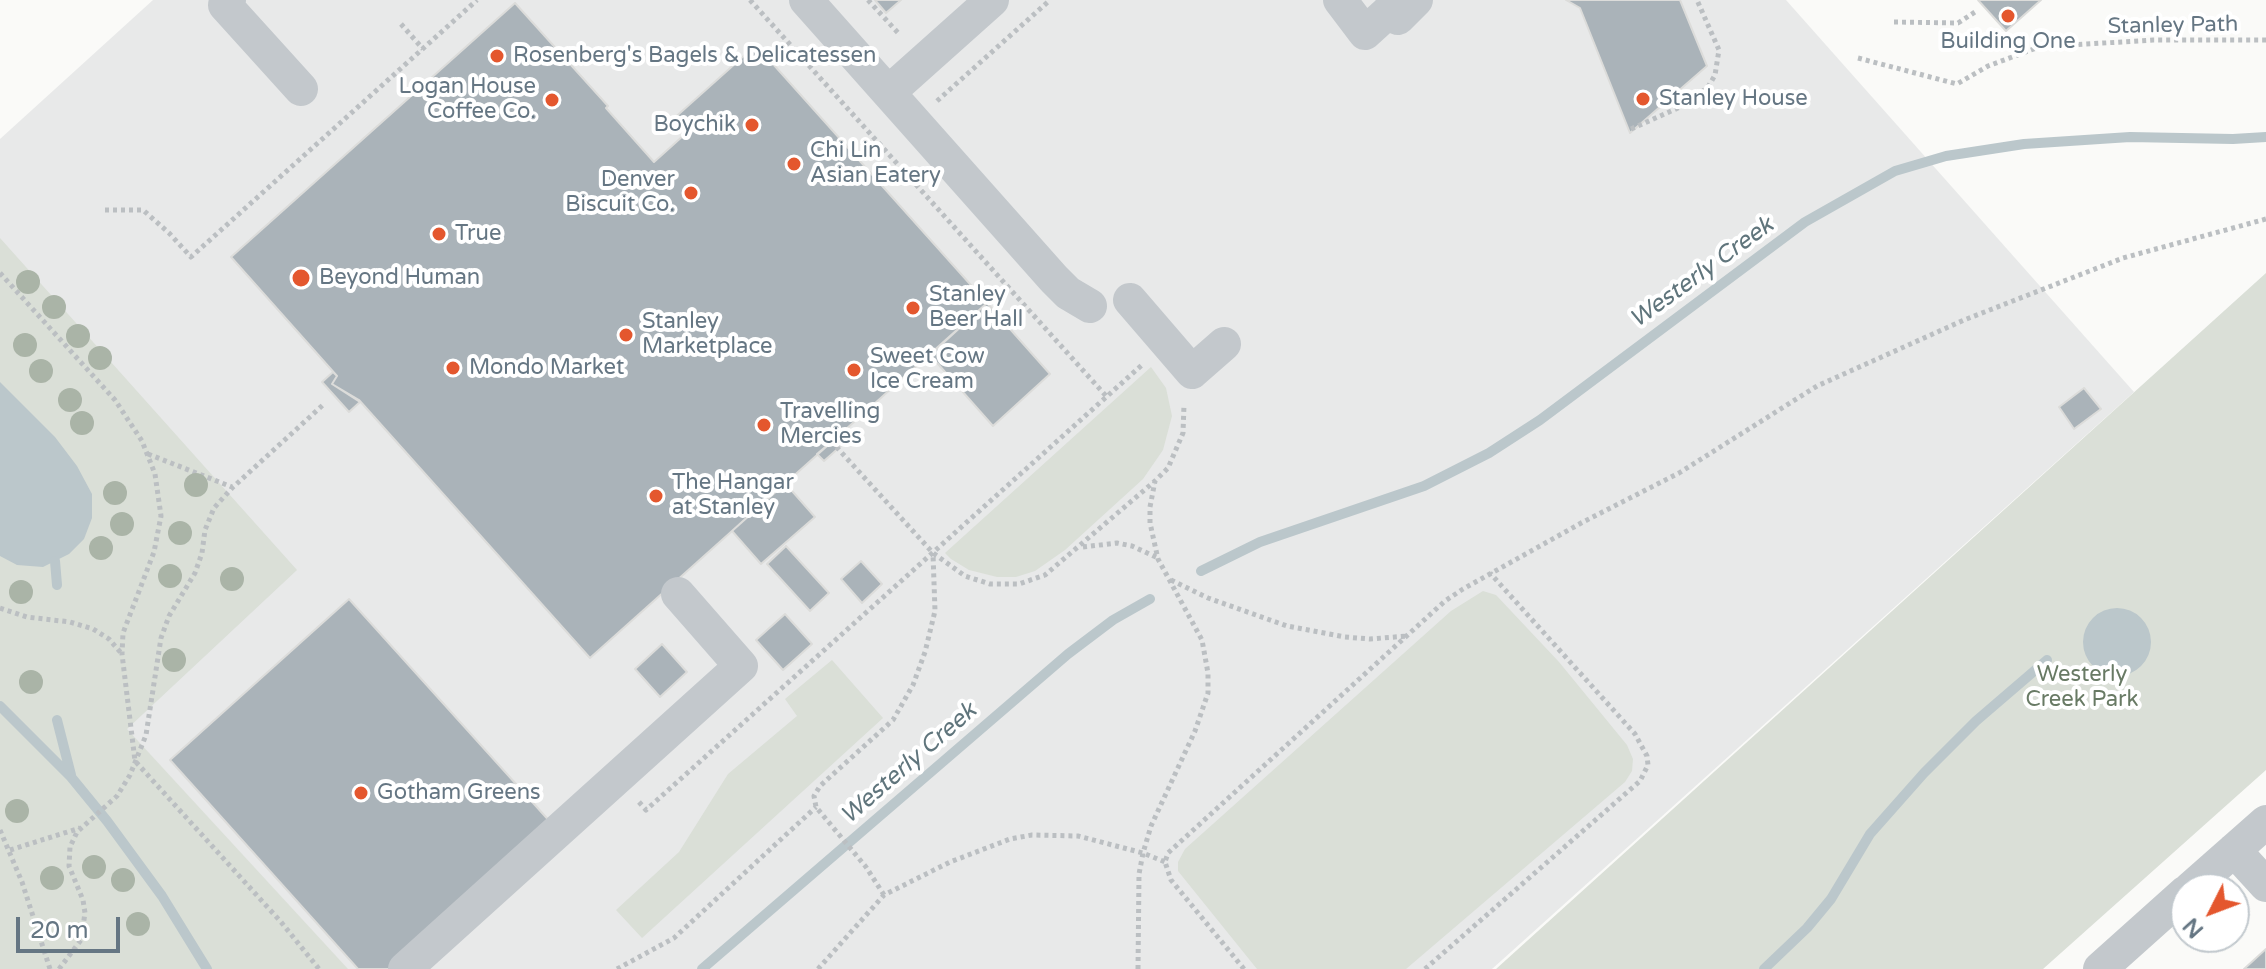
<!DOCTYPE html>
<style>
body{margin:0}
#map{position:relative;width:2266px;height:969px;overflow:hidden;background:#fafaf8;font-family:"Varela Round",sans-serif}
canvas{display:block}
.north{position:absolute;left:2170px;top:873px;width:80px;height:80px;box-sizing:border-box;background:#fff;border:2px solid #c1c8cd;border-radius:50%;rotate:228deg;font-size:22px;font-weight:700;line-height:32px;text-align:center;color:#657683}
.north::after{content:'';display:block;margin:auto;width:28px;height:36px;background:#e4572e;clip-path:polygon(50% 0,100% 100%,50% 72%,0 100%)}
.scale{position:absolute;left:16px;top:917px;width:104px;height:36px;box-sizing:border-box;border:4px solid #657683;border-top:0;padding-left:10px;font-size:24px;line-height:28px;white-space:nowrap;color:#657683;-webkit-text-stroke:6px #fff;paint-order:stroke}
</style>
<div id="map">
<canvas width="2266" height="969"></canvas>
<div class="north">N</div>
<div class="scale">20 m</div>
</div>
<script>
const ctx = document.querySelector('canvas').getContext('2d');
ctx.lineJoin = 'round';
function fill(path, color) { ctx.fillStyle = color; ctx.fill(path, 'evenodd'); }
const toPath = rows => new Path2D(rows.map(r => 'M' + r).join(''));
function trace(path, color, width, dash) { ctx.strokeStyle = color; ctx.lineWidth = width; ctx.lineCap = dash ? 'butt' : 'round'; ctx.setLineDash(dash || []); ctx.stroke(path); }
function write(font, color, halo, rows, align = 'center') {
  ctx.font = font + ' "Varela Round",sans-serif'; ctx.lineWidth = 8; ctx.setLineDash([]); ctx.textBaseline = 'middle'; ctx.strokeStyle = halo; ctx.fillStyle = color; for (const [text, x, y, turn = 0] of rows) {
    ctx.save(); ctx.translate(x, y); ctx.rotate((+turn || 0) * Math.PI / 180); ctx.textAlign = isNaN(turn) ? turn : align; if (halo) ctx.strokeText(text, 0, 0); ctx.fillText(text, 0, 0); ctx.restore();
  }
}
fill(toPath([
 [153,0,1786,0,2134,392,1492,969,347,969,126,729,0,242,0,139]
]), '#e8e9e9');
fill(toPath([
 [0,238,297,570,127,729,348,969,0,969],
 [2266,273,2266,770,2043,969,1496,969],
 [1151,367,1166,388,1172,416,1163,450,1143,479,1065,550,1035,571,1016,577,997,577,969,570,951,559,945,553],
 [1483,591,1496,595,1559,662,1627,745,1633,759,1632,771,1625,782,1406,969,1257,969,1178,871,1178,862,1185,849,1451,611],
 [832,660,883,718,642,938,616,910,679,852,728,774,797,716,785,699]
]), '#dadfd7');
fill(toPath([
 [0,382,55,437,77,466,92,494,92,518,84,539,69,554,43,567,17,565,0,556],
 '2083 642a34 34 0 1 1 68 0a34 34 0 1 1-68 0Z'
]), '#bbc7cb');
trace(toPath([
 [55,561,57,585],
 [1201,571,1260,542,1424,486,1489,453,1540,420,1805,222,1895,171,1946,156,2024,144,2130,137,2233,139,2266,137],
 [0,706,71,777,107,821,162,896,207,969],
 [57,720,71,775],
 [702,969,1068,654,1113,620,1150,599],
 [1764,969,1807,928,1831,899,1870,834,1924,773,1976,721,2047,660]
]), '#bbc7cb', 10);
const building = toPath([
 [875,0,901,0,886,13,875,0],
 [1566,0,1680,0,1707,66,1630,133,1580,8,1566,0],
 [1978,0,2041,0,2006,31,1978,0],
 [515,3,608,106,606,108,654,162,684,135,671,121,756,45,987,303,590,658,359,400,332,384,337,376,231,257,515,3],
 [987,303,1050,374,993,426,930,355,987,303],
 [333,372,337,376,332,384,360,402,349,412,322,382,333,372],
 [2084,388,2101,409,2074,429,2059,407,2084,388],
 [844,431,850,438,824,461,817,454,844,431],
 [785,483,815,517,761,564,732,531,785,483],
 [786,546,829,593,810,611,767,564,786,546],
 [861,561,882,584,862,603,841,579,861,561],
 [349,599,553,825,393,969,358,969,170,760,349,599],
 [785,614,812,644,783,670,756,640,785,614],
 [662,644,687,672,660,697,635,669,662,644],
 [2266,949,2266,969,2244,969,2266,949]
]);
fill(building, '#aab3b9');
trace(building, '#dcdcda', 2);
trace(toPath([
 [750,0,1107,397],
 [868,0,900,35],
 [1894,22,1958,23,1975,12],
 [401,24,423,49],
 [1858,58,1957,84,1988,66,2039,47,2153,40,2266,40],
 [937,101,1050,0],
 [1631,129,1687,104,1708,87,1715,75,1719,50,1697,0],
 [105,210,143,210,169,233,191,257,477,0],
 [0,273,115,400,142,441,155,474,161,516,154,552,123,633,122,654,135,761,281,922,319,969],
 [831,441,933,553,965,576,990,584,1019,584,1045,575,1155,481],
 [148,454,232,487],
 [1083,547,1117,543,1132,546,1158,558],
 [1171,580,1208,598,1287,626,1345,637,1370,639,1407,636],
 [0,608,27,617,70,622,93,629,109,639,122,654],
 [639,802,646,810,1143,364],
 [0,830,22,882,50,969],
 [10,850,80,828],
 [884,895,866,867,816,807,814,796,820,786,893,720,913,685,925,652,935,611,933,554],
 [59,969,81,940,85,913,83,900,69,866,70,847,77,832,117,796,130,775,146,735,161,638,169,616,195,573,202,553,205,530,214,508,232,488,324,404],
 [617,969,674,938,816,807],
 [818,969,884,895,950,862,1010,839,1032,835,1078,836,1143,853,1165,862],
 [1138,969,1139,874,1143,853,1151,826,1195,731,1208,693,1208,673,1202,640,1158,559,1150,523,1150,507,1155,481,1168,468,1183,433,1184,405],
 [1244,969,1171,880,1165,862,1168,853,1445,601,1463,589,1583,522,1679,473,1817,386,1964,320,2123,258,2266,219],
 [1425,969,1640,781,1648,765,1647,756,1635,734,1490,573]
]), '#bbbfc2', 5, [4, 4]);
trace(toPath([
 [229,0,225,5,301,89],
 [806,0,1054,279,1068,293,1090,306],
 [1340,0,1365,33,1387,13],
 [1387,13,1398,18,1416,0],
 [889,92,992,0],
 [1130,300,1192,372,1224,344],
 [2234,850,2266,885],
 [2190,889,2266,822],
 [405,969,741,666,678,594],
 [2100,969,2186,892]
]), '#c3c8cc', 34);
ctx.fillStyle = '#aab4a7';
for (const [x, y] of [
 [28,282],
 [54,307],
 [78,336],
 [25,345],
 [100,358],
 [41,371],
 [70,400],
 [82,423],
 [196,485],
 [115,493],
 [122,524],
 [180,533],
 [101,548],
 [170,576],
 [232,579],
 [21,592],
 [174,660],
 [31,682],
 [17,811],
 [94,867],
 [52,878],
 [123,880],
 [138,924]
]) { ctx.beginPath(); ctx.arc(x, y, 12, 0, 2 * Math.PI); ctx.fill(); }
for (const [x, y, r, color] of [
 [2008,16,8,"#e4572e"],
 [497,56,8,"#e4572e"],
 [1643,99,8,"#e4572e"],
 [552,100,8,"#e4572e"],
 [752,125,8,"#e4572e"],
 [794,164,8,"#e4572e"],
 [691,193,8,"#e4572e"],
 [439,234,8,"#e4572e"],
 [301,278,10,"#e4572e"],
 [913,308,8,"#e4572e"],
 [626,335,8,"#e4572e"],
 [453,368,8,"#e4572e"],
 [854,370,8,"#e4572e"],
 [764,425,8,"#e4572e"],
 [656,496,8,"#e4572e"],
 [361,793,8,"#e4572e"]
]) { const dot = new Path2D(); dot.arc(x, y, r, 0, 2 * Math.PI); ctx.fillStyle = color; ctx.fill(dot); trace(dot, '#fff', 3); }
write('22px', '#657683', '#fff', [
 ["Stanley Path",2173,26,-1]
]);
write('22px', '#657683', '#fff', [
 ["Building One",2008,42,"center"],
 ["Rosenberg's Bagels & Delicatessen",513,56],
 ["Logan House",536,87,"right"],
 ["Coffee Co.",536,112,"right"],
 ["Stanley House",1659,99],
 ["Boychik",736,125,"right"],
 ["Chi Lin",810,151],
 ["Asian Eatery",810,176],
 ["Denver",675,180,"right"],
 ["Biscuit Co.",675,205,"right"],
 ["True",455,234],
 ["Beyond Human",319,278],
 ["Stanley",929,295],
 ["Beer Hall",929,320],
 ["Stanley",642,322],
 ["Marketplace",642,347],
 ["Sweet Cow",870,357],
 ["Ice Cream",870,382],
 ["Mondo Market",469,368],
 ["Travelling",780,412],
 ["Mercies",780,437],
 ["The Hangar",672,483],
 ["at Stanley",672,508],
 ["Gotham Greens",377,793]
], 'left');
write('22px', '#687a64', '#fff', [
 ["Westerly",2082,675],
 ["Creek Park",2082,700]
]);
write('italic 24px', '#60757c', '#fff', [
 ["Westerly Creek",1702,273,-36],
 ["Westerly Creek",909,764,-41]
]);
</script>
